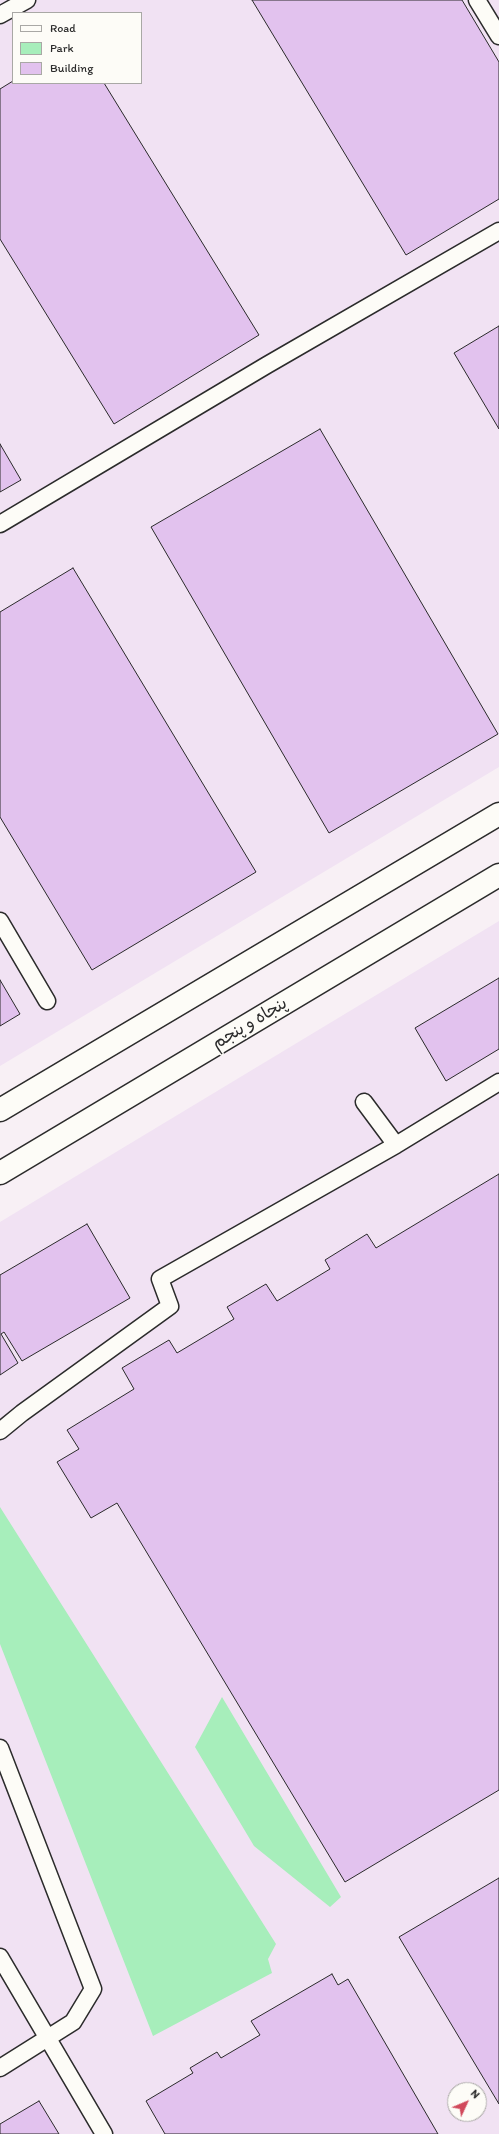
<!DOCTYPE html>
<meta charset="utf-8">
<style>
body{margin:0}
#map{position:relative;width:499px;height:2134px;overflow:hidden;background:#f8f0f5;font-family:Itim,sans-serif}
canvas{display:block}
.legend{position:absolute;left:12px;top:12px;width:130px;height:72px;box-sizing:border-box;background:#fdfcf7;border:1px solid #a9a8a5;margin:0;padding:5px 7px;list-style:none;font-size:12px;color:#2b2b2b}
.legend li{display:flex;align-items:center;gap:8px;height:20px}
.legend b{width:20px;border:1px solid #a9a8a5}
.north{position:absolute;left:447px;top:2082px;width:40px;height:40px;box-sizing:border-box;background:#fdfcf7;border:1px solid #a9a8a5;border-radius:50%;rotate:46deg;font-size:11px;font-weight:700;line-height:16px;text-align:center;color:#2b2b2b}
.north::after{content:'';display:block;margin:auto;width:14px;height:18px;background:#d1495b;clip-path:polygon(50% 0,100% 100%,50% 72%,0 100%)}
</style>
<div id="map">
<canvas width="499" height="2134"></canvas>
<ul class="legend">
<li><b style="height:5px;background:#fdfcf7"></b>Road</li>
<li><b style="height:11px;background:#a7eebb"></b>Park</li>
<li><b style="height:11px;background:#e2c2ee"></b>Building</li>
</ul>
<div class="north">N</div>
</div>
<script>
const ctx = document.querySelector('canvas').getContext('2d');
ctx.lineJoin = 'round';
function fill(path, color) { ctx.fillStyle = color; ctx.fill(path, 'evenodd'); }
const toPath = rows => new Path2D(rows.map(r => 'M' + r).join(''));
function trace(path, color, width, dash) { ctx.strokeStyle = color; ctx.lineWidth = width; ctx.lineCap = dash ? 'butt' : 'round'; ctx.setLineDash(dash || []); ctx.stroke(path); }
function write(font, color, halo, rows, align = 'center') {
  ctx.font = font + ' Itim,"Playpen Sans Arabic",sans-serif'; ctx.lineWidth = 3; ctx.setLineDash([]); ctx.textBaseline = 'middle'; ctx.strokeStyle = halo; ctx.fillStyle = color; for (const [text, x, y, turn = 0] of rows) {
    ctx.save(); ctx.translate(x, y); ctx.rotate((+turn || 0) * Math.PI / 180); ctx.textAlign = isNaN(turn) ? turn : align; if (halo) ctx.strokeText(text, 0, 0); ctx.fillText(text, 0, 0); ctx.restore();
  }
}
fill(toPath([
 [0,0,499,0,499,767,0,1066],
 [13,13,141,13,141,83,13,83],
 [499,921,499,2134,0,2134,0,1222],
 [455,2090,479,2090,479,2114,455,2114]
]), '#f1e2f3');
fill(toPath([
 [0,1507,276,1944,268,1959,272,1973,153,2036,0,1644],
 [222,1697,341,1897,330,1907,254,1846,195,1747]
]), '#a7eebb');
const building = toPath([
 [252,0,462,0,499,62,499,199,406,255,252,0],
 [13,81,13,83,104,83,259,335,114,424,0,239,0,89,13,81],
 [499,326,499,429,454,353,499,326],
 [320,429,498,734,329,833,151,527,320,429],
 [0,444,21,480,0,492,0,444],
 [73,568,256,872,92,970,0,817,0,612,73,568],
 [499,978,499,1049,446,1081,415,1028,499,978],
 [0,980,20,1014,0,1026,0,980],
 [499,1174,499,1790,345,1882,117,1503,91,1518,57,1462,79,1449,67,1430,134,1389,122,1368,169,1340,177,1353,234,1319,227,1307,266,1284,277,1301,330,1269,325,1260,367,1234,376,1248,499,1174],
 [87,1224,130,1298,22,1361,4,1332,1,1334,18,1363,0,1375,0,1275,87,1224],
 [499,1878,499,2104,399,1937,499,1878],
 [332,1974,338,1985,348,1979,438,2134,165,2134,146,2101,193,2073,190,2068,217,2052,221,2058,260,2035,251,2021,332,1974],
 [39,2101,59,2134,0,2134,0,2124,39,2101]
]);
fill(building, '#e2c2ee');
trace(building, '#2b2b2b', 1);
const service = toPath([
 [477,0,499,36],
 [0,15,27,0],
 [0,524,267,365,499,231],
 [0,921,47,1001],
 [364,1102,396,1145,499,1082],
 [0,1431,22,1413,170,1306,160,1279,396,1145],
 [0,1748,93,1989,73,2022,0,2068],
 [0,1957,104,2134]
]);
const secondary = toPath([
 [0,1110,499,814],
 [0,1173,499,875]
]);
trace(service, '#2b2b2b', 19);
trace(secondary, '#2b2b2b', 25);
trace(service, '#fdfcf7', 16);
trace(secondary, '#fdfcf7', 22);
write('17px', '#2b2b2b', '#fdfcf7', [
 ["پنجاه و پنجم",250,1024,-31]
]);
</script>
